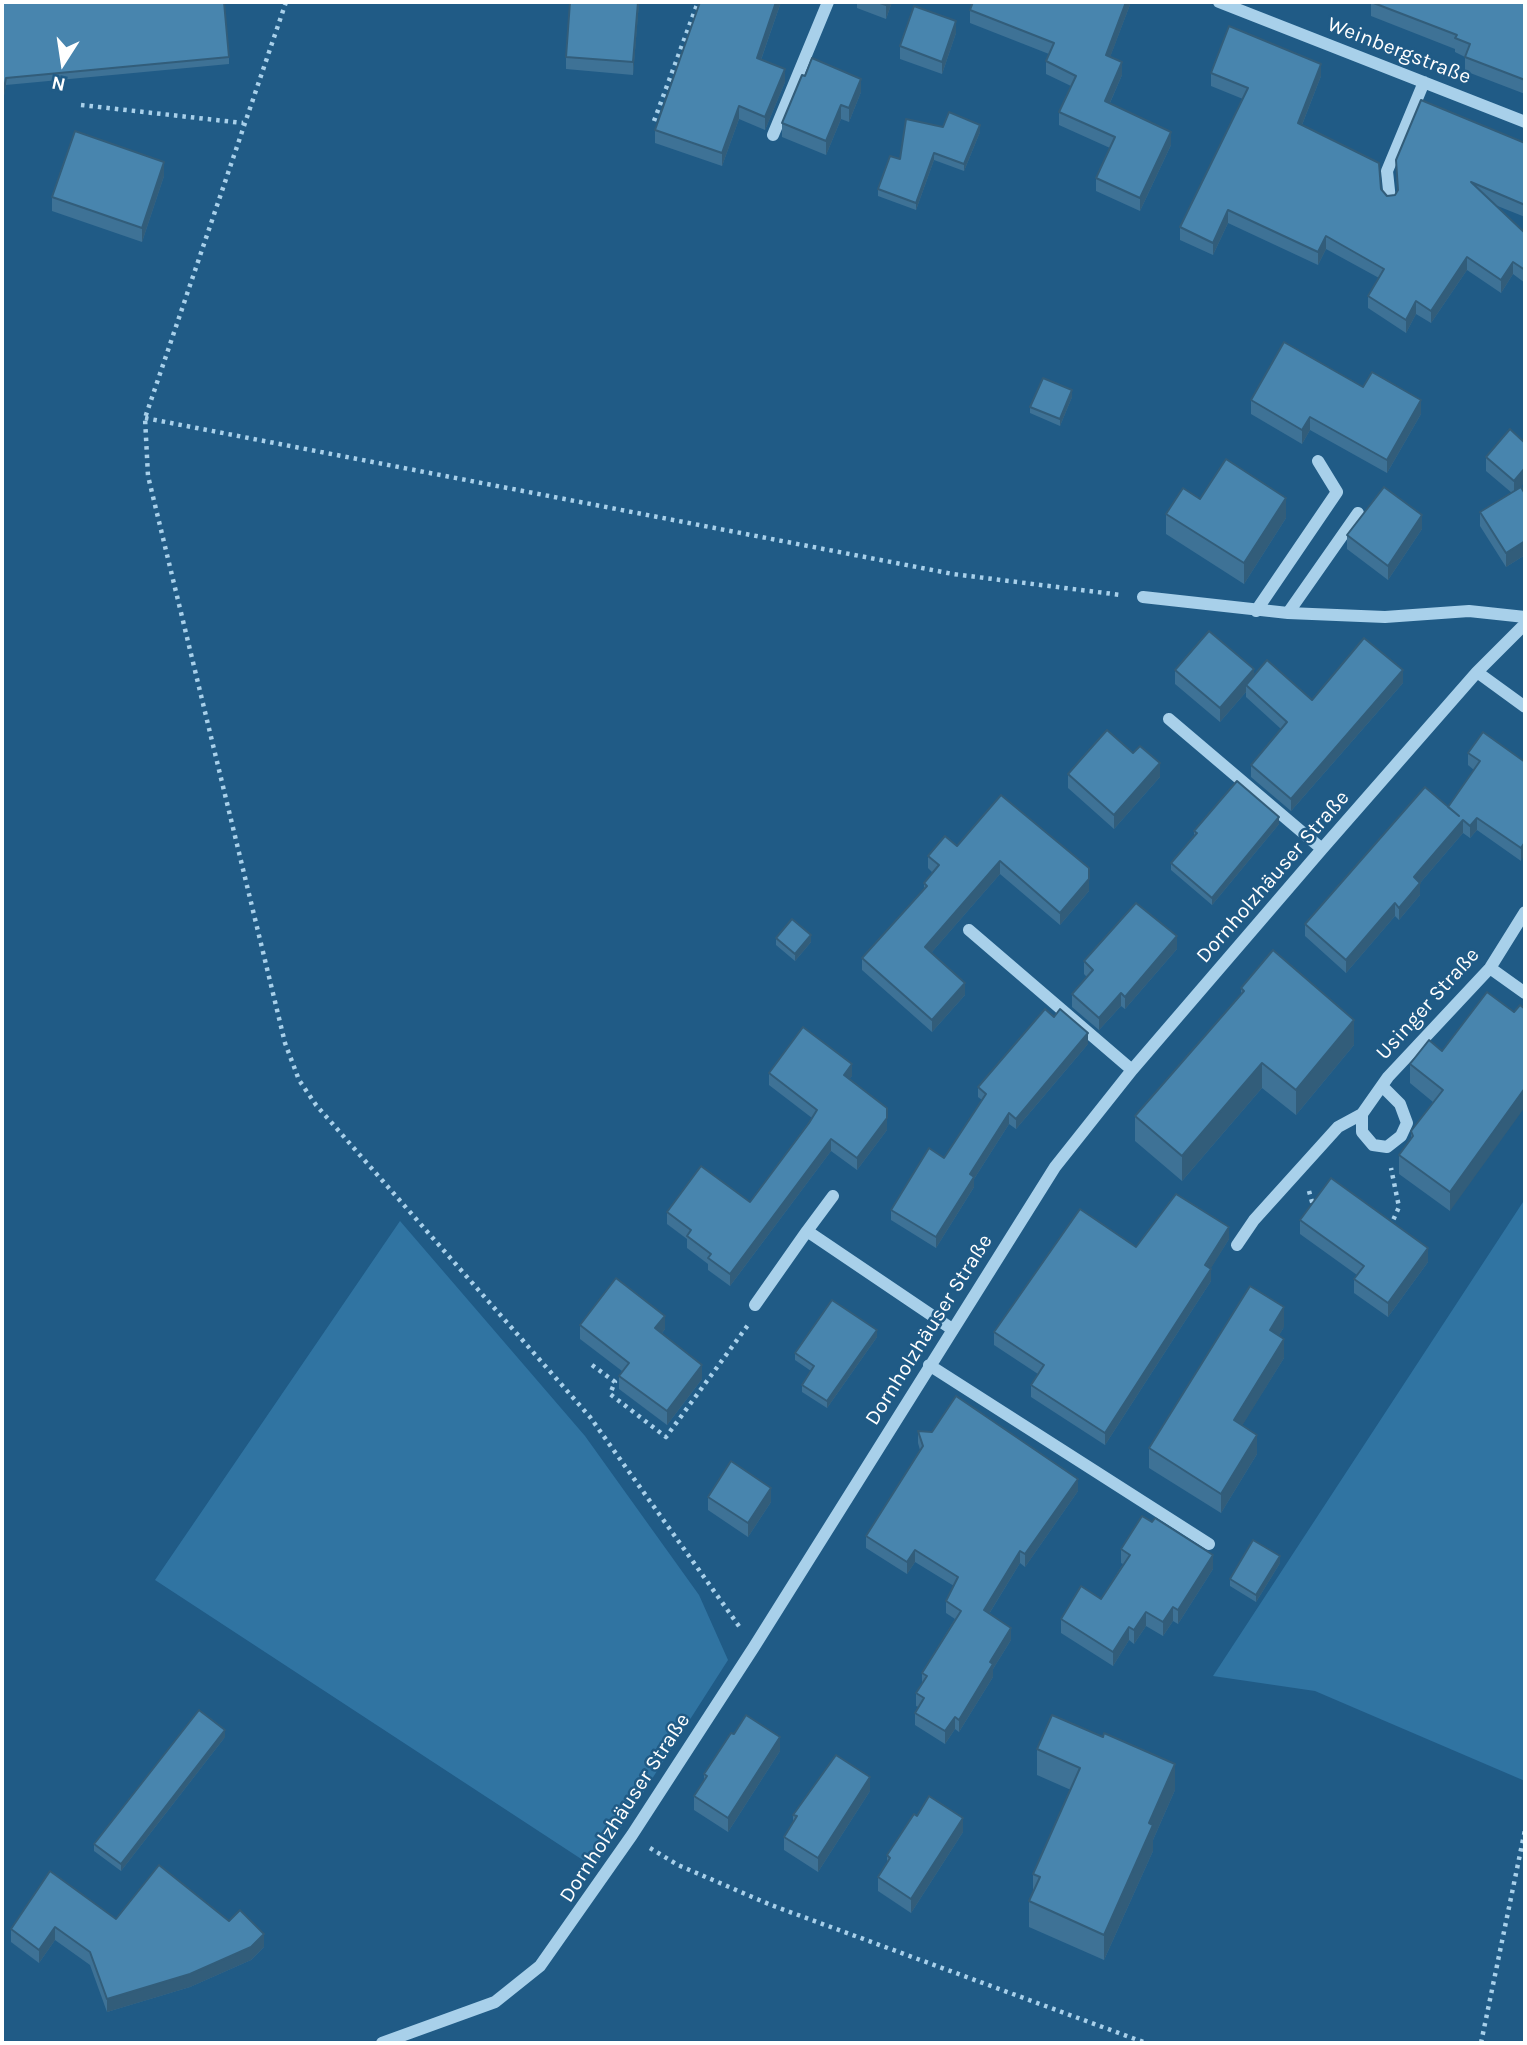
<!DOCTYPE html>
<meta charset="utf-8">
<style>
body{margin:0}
#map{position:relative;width:1527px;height:2045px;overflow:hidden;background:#205b86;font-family:Karla,sans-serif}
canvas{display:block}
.frame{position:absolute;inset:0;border:4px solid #fff;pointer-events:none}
.north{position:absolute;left:28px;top:28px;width:70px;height:70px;-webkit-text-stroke:5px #205b86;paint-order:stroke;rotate:192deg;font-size:19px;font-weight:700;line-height:28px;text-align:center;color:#fff}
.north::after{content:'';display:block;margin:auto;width:24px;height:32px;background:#fff;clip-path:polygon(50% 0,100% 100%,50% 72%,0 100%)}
</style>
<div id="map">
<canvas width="1527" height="2045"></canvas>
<div class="frame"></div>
<div class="north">N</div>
</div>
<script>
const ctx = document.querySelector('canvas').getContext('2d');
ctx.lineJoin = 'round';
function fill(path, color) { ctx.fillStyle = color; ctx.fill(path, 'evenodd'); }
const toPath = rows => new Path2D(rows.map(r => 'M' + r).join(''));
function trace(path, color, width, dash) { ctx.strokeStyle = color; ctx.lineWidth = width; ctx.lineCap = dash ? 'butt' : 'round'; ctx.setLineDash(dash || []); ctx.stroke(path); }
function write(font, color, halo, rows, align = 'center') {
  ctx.font = font + ' Karla,sans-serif'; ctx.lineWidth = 5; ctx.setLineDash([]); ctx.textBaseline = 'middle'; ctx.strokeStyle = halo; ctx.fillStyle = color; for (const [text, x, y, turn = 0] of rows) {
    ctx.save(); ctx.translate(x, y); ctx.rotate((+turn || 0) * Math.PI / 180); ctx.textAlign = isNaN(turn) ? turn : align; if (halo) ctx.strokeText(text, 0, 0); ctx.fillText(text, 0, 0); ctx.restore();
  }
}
fill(toPath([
 [1525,1199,1525,1781,1315,1691,1213,1676],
 [400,1221,585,1436,699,1595,728,1660,595,1868,155,1580]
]), '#3074a2');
trace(toPath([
 [286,2,145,418,148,476,285,1043,299,1080,316,1105,590,1417,741,1629],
 [81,105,243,123],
 [654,121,698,2],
 [145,418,953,574,1121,595],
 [1309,1191,1314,1209],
 [1390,1227,1399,1207,1391,1168],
 [592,1365,615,1382,610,1394,666,1437,748,1325],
 [650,1848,678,1865,771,1905,1146,2043],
 [1481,2043,1525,1830]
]), '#a8d0ea', 4.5, [3.5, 5]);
trace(toPath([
 [1219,2,1525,122],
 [773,135,828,2],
 [1390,200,1387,171,1424,82],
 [1143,597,1288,613,1385,617,1469,611,1525,617],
 [1256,611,1337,492,1318,461],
 [1288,613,1358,513],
 [1477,672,1525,707],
 [1169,719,1322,849],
 [969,930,1132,1070],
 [1490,968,1525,993],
 [1383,1087,1400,1104,1407,1123,1401,1136,1387,1147,1373,1145,1362,1132,1362,1114,1388,1077,1490,968,1525,912],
 [807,1231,833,1196],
 [1237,1245,1254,1220,1338,1127,1362,1114],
 [755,1305,807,1231,952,1329],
 [929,1365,1209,1544],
 [382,2043,495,2002,540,1966,632,1835,754,1647,1055,1167,1132,1070,1322,849,1477,672,1525,624]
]), '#a8d0ea', 12);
fill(toPath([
 [2,2,229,57,229,64,6,85,2,106],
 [639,2,633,75,566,69,566,57],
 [700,2,781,2,761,60,785,82,765,130,739,119,722,166,655,143,655,130],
 [857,2,892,2,886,19,857,8],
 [1131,2,1110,57,1122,75,1110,103,1171,145,1140,211,1096,191,1096,178,1110,148,1059,125,1059,112,1071,86,1046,74,1046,61,1049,54,970,23,970,10],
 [1371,2,1525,2,1525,94,1465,71,1465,57,1455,52,1455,49,1371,16],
 [956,33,942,74,900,59,900,46],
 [1211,73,1321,76,1302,125,1381,189,1387,196,1395,195,1397,191,1396,160,1525,143,1525,217,1495,205,1525,233,1525,283,1513,274,1501,293,1467,270,1431,323,1416,314,1406,333,1368,308,1368,296,1379,278,1326,249,1318,265,1228,223,1213,255,1180,240,1180,227,1243,99,1211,86],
 [861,92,849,122,841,119,826,155,782,137,782,123],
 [943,127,980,132,964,171,934,160,916,210,878,196,878,189],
 [164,176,142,242,52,211,52,197],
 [1363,387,1421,414,1387,473,1310,430,1302,444,1251,414,1251,400],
 [1072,397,1060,426,1030,413,1030,407],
 [1510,429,1521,487,1525,494,1525,555,1506,567,1480,526,1480,512,1512,493,1486,471,1486,457],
 [1200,499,1286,518,1244,584,1166,534,1166,514],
 [1422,529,1388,580,1347,549,1347,535],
 [1175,670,1254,675,1312,700,1403,683,1291,811,1251,777,1251,765,1281,729,1246,697,1246,692,1220,722,1175,684],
 [1468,753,1525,762,1521,861,1477,830,1470,838,1463,833,1420,883,1420,895,1399,920,1395,916,1346,973,1305,936,1305,924,1448,807,1474,770,1468,765],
 [1068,774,1160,777,1114,829,1068,788],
 [1279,824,1212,905,1171,870,1171,863,1194,836,1194,831],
 [957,846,1089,891,1060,925,1000,874,931,953,965,995,932,1032,862,970,862,958,924,889,924,883,933,873,928,868,928,856],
 [776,938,811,942,795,961,776,945],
 [1177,949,1125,1009,1121,1006,1099,1030,1072,1007,1072,994,1087,977,1084,974,1084,961],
 [1241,988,1354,1045,1296,1115,1262,1088,1182,1181,1135,1141,1135,1116,1241,994],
 [1487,992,1450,1211,1399,1174,1399,1155,1411,1138,1411,1131,1433,1102,1410,1083,1410,1064,1442,1051],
 [1088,1044,1016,1129,1009,1124,974,1179,974,1187,936,1248,891,1220,891,1210,944,1158,982,1100,978,1097,978,1087],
 [769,1073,852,1076,849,1079,887,1130,857,1170,831,1151,730,1286,708,1270,708,1264,687,1248,687,1239,667,1224,667,1212,750,1202,812,1118,769,1085],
 [1300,1220,1428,1262,1388,1317,1354,1293,1354,1279,1357,1275,1300,1234],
 [1229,1239,1210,1269,1211,1281,1105,1445,1031,1397,1031,1385,1038,1374,994,1345,994,1332,1136,1247],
 [580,1325,665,1329,662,1333,702,1379,667,1425,619,1389,619,1376,622,1371,580,1339],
 [1284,1327,1279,1335,1284,1358,1242,1425,1257,1454,1221,1513,1149,1468,1149,1448],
 [877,1337,827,1408,802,1392,802,1385,811,1371,795,1360,795,1353],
 [918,1431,1078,1491,1025,1567,1020,1563,989,1614,1011,1640,993,1669,993,1677,959,1732,955,1729,945,1744,915,1725,915,1713,919,1707,916,1706,916,1693,922,1684,922,1673,955,1619,946,1613,946,1601,954,1586,915,1562,907,1574,866,1548,866,1536,920,1450,918,1443],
 [708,1497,771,1502,748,1537,708,1510],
 [1121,1549,1213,1569,1178,1624,1173,1621,1163,1636,1146,1626,1134,1644,1129,1640,1113,1666,1061,1633,1061,1619,1101,1599,1123,1564,1121,1563],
 [1280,1563,1256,1602,1230,1586,1230,1579],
 [734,1734,780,1751,728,1832,694,1810,694,1796,704,1782,704,1774],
 [225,1737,121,1871,94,1851,94,1844],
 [1037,1749,1175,1790,1153,1840,1153,1851,1104,1960,1029,1927,1029,1901,1033,1893,1033,1874,1071,1790,1037,1775],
 [870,1791,818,1872,784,1850,784,1837,793,1822,793,1815],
 [917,1816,963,1832,911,1913,878,1891,878,1877,887,1863,887,1855],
 [116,1919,229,1921,264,1947,251,1960,190,1987,107,2012,90,1965,55,1940,39,1963,11,1942,11,1929]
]), '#3e7296');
fill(toPath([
 [638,2,639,2,633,75,633,62],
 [776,2,781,2,757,71,757,58],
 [887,2,892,2,886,19,886,5],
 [1126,2,1131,2,1106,68,1106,55],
 [956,21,956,33,942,74,942,62],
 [1122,62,1122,75,1105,114,1105,101],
 [1321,64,1321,76,1298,135,1298,123],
 [785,69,785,82,765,130,765,117],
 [6,78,6,85,2,106,2,99],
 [861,79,861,92,849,122,849,108],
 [841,105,841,119,826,155,826,141],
 [739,106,739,119,722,166,722,153],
 [980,125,980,132,964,171,964,164],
 [1171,132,1171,145,1140,211,1140,198],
 [934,153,934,160,916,210,916,203],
 [164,162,164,176,142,242,142,228],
 [1228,210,1228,223,1213,255,1213,243],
 [1326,236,1326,249,1318,265,1318,252],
 [1467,257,1467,270,1431,323,1431,311],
 [1513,262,1513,274,1501,293,1501,280],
 [1416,301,1416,314,1406,333,1406,320],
 [1072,390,1072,397,1060,426,1060,419],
 [1421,400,1421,414,1387,473,1387,460],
 [1310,417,1310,430,1302,444,1302,430],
 [1525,468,1525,482,1514,495,1514,481],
 [1286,498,1286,518,1244,584,1244,563],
 [1422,515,1422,529,1388,580,1388,566],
 [1525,541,1525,555,1506,567,1506,553],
 [1254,669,1254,683,1246,685,1246,692,1220,722,1220,708],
 [1403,670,1403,683,1291,811,1291,799],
 [1160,763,1160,777,1114,829,1114,815],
 [1279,817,1279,824,1212,905,1212,898],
 [1477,818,1477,830,1470,838,1470,826],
 [1463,820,1463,833,1414,890,1414,877],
 [1525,842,1525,854,1521,861,1521,848],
 [1000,861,1000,874,925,960,925,947],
 [1089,879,1089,891,1060,925,1060,913],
 [1420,883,1420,895,1399,920,1399,908],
 [1395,903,1395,916,1346,973,1346,960],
 [811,935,811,942,795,961,795,954],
 [1177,936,1177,949,1125,1009,1125,997],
 [965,983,965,995,932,1032,932,1020],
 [1121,993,1121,1006,1099,1030,1099,1018],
 [1354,1020,1354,1045,1296,1115,1296,1090],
 [1088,1033,1088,1044,1016,1129,1016,1119],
 [1262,1063,1262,1088,1182,1181,1182,1156],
 [852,1064,852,1076,844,1087,844,1075],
 [1525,1088,1525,1107,1450,1211,1450,1192],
 [1009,1113,1009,1124,974,1179,974,1187,936,1248,936,1237,970,1174],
 [887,1118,887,1130,857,1170,857,1158],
 [831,1139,831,1151,730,1286,730,1274],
 [1229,1227,1229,1239,1205,1278,1211,1269,1211,1281,1105,1445,1105,1433],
 [1428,1248,1428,1262,1388,1317,1388,1303],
 [1284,1307,1284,1327,1270,1350,1270,1330],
 [665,1316,665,1329,655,1342,655,1328],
 [877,1330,877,1337,827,1408,827,1401],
 [1284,1339,1284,1358,1234,1439,1234,1420],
 [702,1365,702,1379,667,1425,667,1411],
 [1257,1435,1257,1454,1221,1513,1221,1494],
 [1078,1479,1078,1491,1025,1567,1025,1554],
 [771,1488,771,1502,748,1537,748,1523],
 [915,1550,915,1562,907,1574,907,1562],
 [1020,1551,1020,1563,984,1622,984,1610],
 [1213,1555,1213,1569,1178,1624,1178,1610],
 [1280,1556,1280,1563,1256,1602,1256,1595],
 [1173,1607,1173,1621,1163,1636,1163,1622],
 [1146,1612,1146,1626,1134,1644,1134,1630],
 [1129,1627,1129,1640,1113,1666,1113,1652],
 [1011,1628,1011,1640,993,1669,993,1677,959,1732,959,1720,990,1662],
 [955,1717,955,1729,945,1744,945,1731],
 [225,1730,225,1737,121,1871,121,1864],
 [780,1737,780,1751,728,1832,728,1818],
 [1175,1764,1175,1790,1153,1840,1153,1851,1104,1960,1104,1935,1149,1823],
 [870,1777,870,1791,818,1872,818,1858],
 [963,1818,963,1832,911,1913,911,1899],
 [55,1927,55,1940,39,1963,39,1950],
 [264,1934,264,1947,251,1960,190,1987,107,2012,107,1999]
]), '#325d7a');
const building = toPath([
 [2,2,224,2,229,57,6,78,2,99,2,2],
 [570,2,638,2,633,62,566,57,570,2],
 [700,2,776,2,757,58,785,69,765,117,739,106,722,153,655,130,700,2],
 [877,2,887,2,886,5,877,2],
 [973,2,1126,2,1106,55,1122,62,1105,101,1171,132,1140,198,1096,178,1115,137,1059,112,1076,76,1046,61,1054,43,970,10,973,2],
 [1371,2,1525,2,1525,80,1465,57,1470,44,1455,38,1457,35,1371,2],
 [914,6,956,21,942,62,900,46,914,6],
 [1229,26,1321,64,1298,123,1379,163,1381,189,1387,196,1395,195,1398,190,1396,160,1421,100,1525,143,1525,205,1471,182,1525,233,1525,270,1513,262,1501,280,1467,257,1431,311,1416,301,1406,320,1368,296,1384,269,1326,236,1318,252,1228,210,1213,243,1180,227,1248,88,1211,73,1229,26],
 [812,58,861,79,849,108,841,105,826,141,782,123,802,75,805,76,812,58],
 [949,112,980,125,964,164,934,153,916,203,878,189,890,156,900,159,906,119,943,127,949,112],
 [75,131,164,162,142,228,52,197,75,131],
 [1284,342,1363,387,1372,372,1421,400,1387,460,1310,417,1302,430,1251,400,1284,342],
 [1043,378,1072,390,1060,419,1030,407,1043,378],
 [1510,429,1525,443,1525,468,1514,481,1486,457,1510,429],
 [1226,459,1286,498,1244,563,1166,514,1183,488,1200,499,1226,459],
 [1384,487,1422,515,1388,566,1347,535,1384,487],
 [1521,487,1525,494,1525,541,1506,553,1480,512,1521,487],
 [1209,631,1254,669,1220,708,1175,670,1209,631],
 [1364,638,1403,670,1291,799,1251,765,1287,722,1246,685,1267,660,1312,700,1364,638],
 [1107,730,1133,753,1140,746,1160,763,1114,815,1068,774,1107,730],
 [1483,732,1525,762,1525,842,1521,848,1477,818,1470,826,1463,820,1414,877,1420,883,1410,895,1399,908,1395,903,1346,960,1305,924,1425,787,1459,816,1448,807,1480,761,1468,753,1483,732],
 [1237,781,1279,817,1212,898,1171,863,1197,833,1194,831,1237,781],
 [1001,795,1089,868,1089,879,1060,913,1000,861,925,947,965,983,932,1020,862,958,927,886,924,883,939,865,928,856,945,836,957,846,1001,795],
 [1136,903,1177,936,1125,997,1121,993,1099,1018,1072,994,1093,970,1084,961,1136,903],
 [792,919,811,935,795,954,776,938,792,919],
 [1273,950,1354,1020,1296,1090,1262,1063,1182,1156,1135,1116,1244,991,1241,988,1273,950],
 [1487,992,1514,1012,1520,1005,1525,1009,1525,1088,1450,1192,1399,1155,1413,1136,1411,1131,1443,1090,1410,1064,1429,1040,1442,1051,1487,992],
 [1045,1009,1054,1017,1060,1009,1088,1033,1016,1119,1009,1113,970,1174,974,1177,936,1237,891,1210,929,1148,944,1158,986,1094,978,1087,1045,1009],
 [803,1027,852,1064,844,1075,887,1108,887,1118,857,1158,831,1139,730,1274,708,1258,711,1254,687,1236,691,1230,667,1212,701,1166,750,1202,809,1123,817,1110,769,1073,803,1027],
 [1331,1178,1428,1248,1388,1303,1354,1279,1364,1266,1300,1220,1331,1178],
 [1176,1194,1229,1227,1205,1265,1211,1269,1105,1433,1031,1385,1044,1365,994,1332,1080,1209,1136,1247,1176,1194],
 [616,1278,665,1316,655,1328,702,1365,667,1411,619,1376,629,1363,580,1325,616,1278],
 [1250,1286,1284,1307,1270,1330,1284,1339,1234,1420,1257,1435,1221,1494,1149,1448,1250,1286],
 [832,1300,877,1330,827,1401,802,1385,814,1366,795,1353,832,1300],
 [956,1396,1078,1479,1025,1554,1020,1551,984,1610,1011,1628,990,1662,993,1664,959,1720,955,1717,945,1731,915,1713,924,1698,916,1693,927,1676,922,1673,961,1611,946,1601,958,1577,915,1550,907,1562,866,1536,923,1446,918,1431,932,1432,956,1396],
 [731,1461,771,1488,748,1523,708,1497,731,1461],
 [1142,1516,1152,1522,1155,1518,1213,1555,1178,1610,1173,1607,1163,1622,1146,1612,1134,1630,1129,1627,1113,1652,1061,1619,1081,1586,1101,1599,1130,1555,1121,1549,1142,1516],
 [1253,1540,1280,1556,1256,1595,1230,1579,1253,1540],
 [199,1710,225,1730,121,1864,94,1844,199,1710],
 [746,1715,780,1737,728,1818,694,1796,707,1776,704,1774,731,1733,734,1734,746,1715],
 [1052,1715,1103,1737,1104,1733,1175,1764,1149,1823,1153,1825,1104,1935,1029,1901,1040,1877,1033,1874,1080,1768,1037,1749,1052,1715],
 [836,1755,870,1777,818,1858,784,1837,797,1816,793,1815,836,1755],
 [929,1796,963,1818,911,1899,878,1877,890,1858,887,1855,914,1814,917,1816,929,1796],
 [159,1865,229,1921,240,1910,264,1934,251,1947,190,1974,107,1999,90,1952,55,1927,39,1950,11,1929,50,1871,116,1919,159,1865]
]);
fill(building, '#4885ae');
trace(building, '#325d7a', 2);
write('21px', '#fff', '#205b86', [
 ["Weinbergstraße",1399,51,21],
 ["Dornholzhäuser Straße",1273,877,-49],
 ["Usinger Straße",1428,1004,-48],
 ["Dornholzhäuser Straße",929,1330,-58],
 ["Dornholzhäuser Straße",625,1808,-57]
]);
</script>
